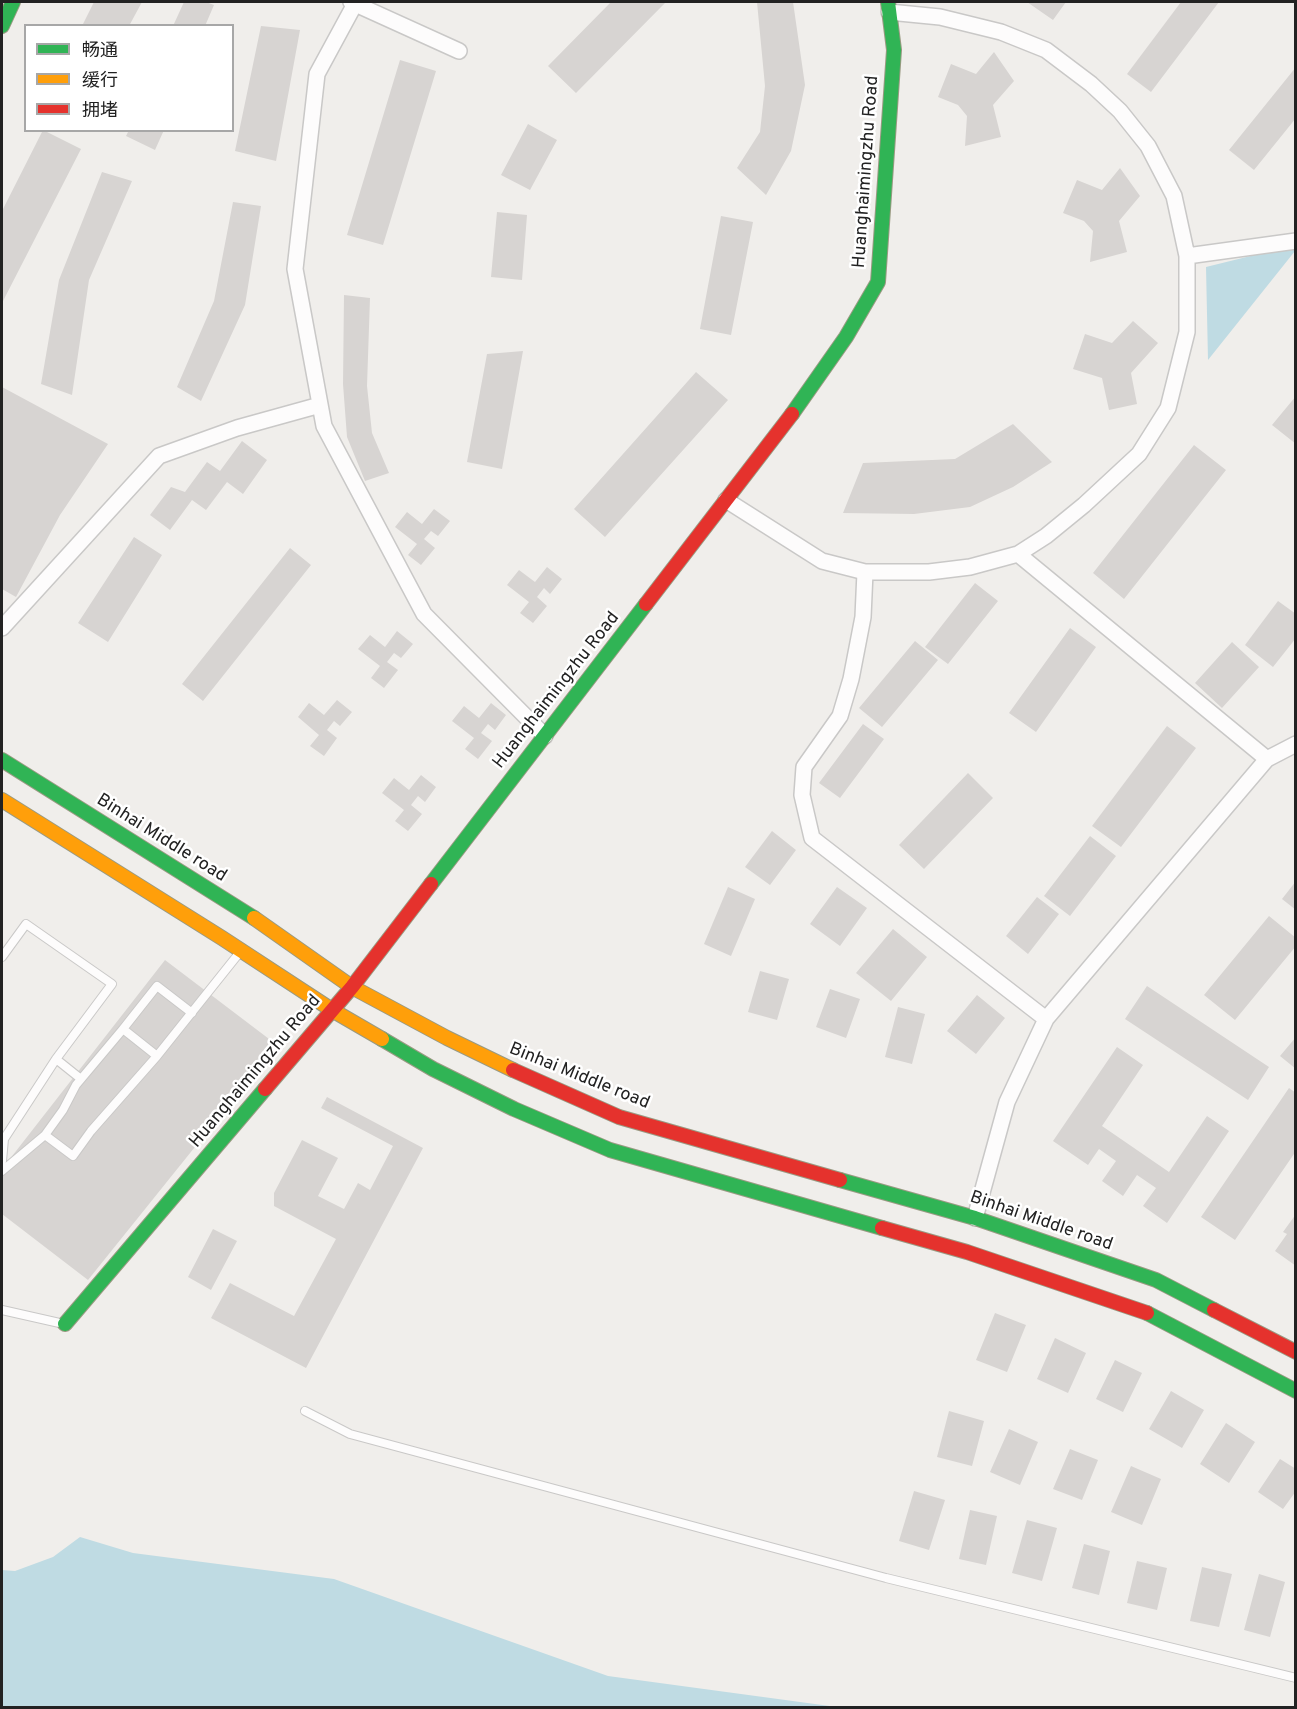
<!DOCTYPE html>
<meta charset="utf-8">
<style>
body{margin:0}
#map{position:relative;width:1297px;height:1709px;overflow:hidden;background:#f0eeeb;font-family:Overpass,"Noto Sans SC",sans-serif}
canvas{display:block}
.frame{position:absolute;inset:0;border:3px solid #222;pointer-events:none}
.legend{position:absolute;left:24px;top:24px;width:210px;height:108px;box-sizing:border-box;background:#fff;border:2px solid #a7a7a7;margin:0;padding:8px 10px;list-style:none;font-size:18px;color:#222}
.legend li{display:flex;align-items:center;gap:12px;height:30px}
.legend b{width:30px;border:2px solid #a7a7a7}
</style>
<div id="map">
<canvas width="1297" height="1709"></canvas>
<div class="frame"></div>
<ul class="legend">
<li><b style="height:8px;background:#30b455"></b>畅通</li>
<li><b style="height:8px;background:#ff9f0a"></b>缓行</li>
<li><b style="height:8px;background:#e5322d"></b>拥堵</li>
</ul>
</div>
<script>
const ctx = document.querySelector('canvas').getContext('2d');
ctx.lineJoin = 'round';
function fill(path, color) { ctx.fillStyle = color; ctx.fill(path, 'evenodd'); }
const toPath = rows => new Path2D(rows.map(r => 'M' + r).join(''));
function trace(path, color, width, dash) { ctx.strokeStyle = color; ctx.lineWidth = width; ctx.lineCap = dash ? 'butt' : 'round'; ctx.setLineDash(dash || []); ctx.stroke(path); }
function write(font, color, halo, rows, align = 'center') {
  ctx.font = font + ' Overpass,sans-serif'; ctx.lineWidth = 5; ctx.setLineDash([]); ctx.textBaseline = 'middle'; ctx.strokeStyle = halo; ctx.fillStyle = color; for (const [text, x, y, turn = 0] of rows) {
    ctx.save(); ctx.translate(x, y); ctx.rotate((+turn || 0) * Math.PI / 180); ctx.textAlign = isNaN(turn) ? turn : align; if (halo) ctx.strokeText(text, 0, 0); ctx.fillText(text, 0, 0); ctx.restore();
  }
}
fill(toPath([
 [1287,247,1295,249,1295,251,1208,360,1206,267],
 [80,1537,133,1553,334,1579,608,1676,837,1707,2,1707,2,1570,15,1571,53,1557]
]), '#bfdbe3');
fill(toPath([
 [94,2,142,2,129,26,82,26],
 [184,2,206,2,214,5,205,26,173,26],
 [611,2,666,2,576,93,548,66],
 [757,2,793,2,805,85,791,151,766,195,737,168,760,132,765,86],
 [1027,2,1066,2,1053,20],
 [1181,2,1219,2,1151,92,1127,74],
 [261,26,300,30,276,161,235,151],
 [994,52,1014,81,993,105,1001,137,965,146,967,116,958,105,938,97,951,64,976,74],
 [400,60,436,71,383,245,347,235],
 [1296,67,1296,118,1254,170,1229,150],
 [528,124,557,140,530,190,501,175],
 [43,130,81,149,2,303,2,211],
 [129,130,164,130,155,150,126,136],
 [1120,168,1140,196,1119,221,1127,252,1090,262,1093,231,1084,221,1063,213,1077,180,1102,190],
 [102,172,132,181,89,280,72,395,41,384,59,280],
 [233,202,261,206,245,305,201,401,177,387,214,301],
 [497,212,527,215,522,280,491,277],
 [721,216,753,222,731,335,700,329],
 [344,295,370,298,367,386,372,433,389,473,365,481,347,437,343,384],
 [1133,321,1158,343,1131,373,1137,404,1109,410,1102,378,1073,369,1085,334,1112,343],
 [523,351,502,469,467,462,487,354],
 [696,372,728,400,605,537,574,509],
 [2,387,108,444,60,515,16,597,2,589],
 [1296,396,1296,444,1272,425],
 [1013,424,1052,462,1013,487,970,507,914,514,843,513,863,463,955,459],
 [242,441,267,460,243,494,227,482,206,510,192,500,170,530,150,515,171,487,185,492,207,462,220,471],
 [1194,445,1226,470,1124,599,1093,573],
 [434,509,450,521,438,536,431,531,424,539,435,548,421,565,408,555,417,544,395,527,407,512,422,524],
 [134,537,162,555,108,642,78,623],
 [290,548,311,565,203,701,182,684],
 [547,567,562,579,550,594,544,588,537,597,547,606,533,623,520,613,529,602,507,585,519,570,535,582],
 [975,583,998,601,948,664,925,647],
 [1278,601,1296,614,1296,638,1273,667,1245,645],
 [1070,628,1096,647,1036,732,1009,713],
 [397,631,413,644,401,658,394,653,387,662,398,670,384,688,371,678,380,666,358,649,370,635,385,647],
 [915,641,938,660,882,727,859,708],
 [1232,642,1259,667,1222,708,1195,683],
 [337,700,352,712,340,726,334,721,327,730,337,738,324,756,310,746,319,735,298,717,309,703,324,715],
 [491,703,506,715,495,730,488,724,481,733,492,741,478,759,465,749,474,738,452,721,464,706,479,718],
 [863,724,884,739,840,798,819,783],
 [1167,726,1196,748,1121,847,1092,826],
 [968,773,993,798,924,869,899,845],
 [421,775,436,787,425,802,418,796,411,805,422,814,408,831,395,821,404,810,382,793,394,778,409,790],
 [772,831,796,850,770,885,745,867],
 [1090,836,1116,856,1070,916,1044,896],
 [1296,881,1296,910,1282,899],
 [728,887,755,899,731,956,704,944],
 [837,887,867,908,840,946,810,924],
 [1037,897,1059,914,1028,954,1006,936],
 [1269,916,1296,938,1296,946,1235,1020,1204,995],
 [893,929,927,957,891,1001,856,973],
 [165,960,277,1045,254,1073,258,1075,220,1118,219,1117,88,1280,2,1214,2,1169],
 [760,971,789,979,777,1020,748,1012],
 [1147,986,1269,1067,1248,1100,1125,1019],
 [830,989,860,999,846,1038,816,1027],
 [977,995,1005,1018,976,1054,947,1031],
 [898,1007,925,1014,912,1064,885,1057],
 [1296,1037,1296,1069,1280,1056],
 [1117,1047,1143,1065,1102,1126,1169,1172,1207,1116,1229,1131,1167,1223,1143,1206,1156,1188,1137,1175,1123,1196,1102,1181,1116,1161,1099,1149,1088,1165,1053,1141],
 [1289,1088,1296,1093,1296,1151,1235,1240,1201,1217],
 [327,1097,423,1148,306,1368,211,1318,230,1283,294,1316,336,1239,274,1206,274,1193,302,1140,338,1158,318,1196,344,1209,358,1183,370,1190,393,1146,321,1108],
 [1296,1214,1296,1266,1275,1251,1287,1234,1283,1232],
 [213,1229,237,1241,211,1290,188,1277],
 [995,1313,1026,1325,1007,1372,976,1360],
 [1055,1338,1086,1353,1068,1393,1037,1379],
 [1115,1360,1142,1373,1123,1412,1096,1399],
 [1171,1391,1204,1410,1182,1448,1149,1429],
 [949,1411,984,1421,972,1466,937,1457],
 [1226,1423,1255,1442,1229,1483,1200,1464],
 [1009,1429,1038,1442,1020,1485,990,1472],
 [1070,1449,1098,1460,1082,1500,1053,1489],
 [1280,1459,1296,1469,1296,1491,1283,1509,1258,1492],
 [1131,1466,1161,1479,1142,1525,1111,1512],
 [914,1491,945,1500,929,1550,899,1541],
 [970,1510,997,1516,986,1565,959,1559],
 [1027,1520,1057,1528,1042,1581,1012,1573],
 [1084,1544,1110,1551,1099,1595,1072,1588],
 [1137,1561,1167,1568,1157,1610,1127,1603],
 [1202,1567,1232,1574,1219,1627,1190,1621],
 [1259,1574,1285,1582,1270,1637,1244,1630]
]), '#d7d4d2');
const lane = toPath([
 [2,957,26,924,112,984,56,1059,81,1079],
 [123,1029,157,986,192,1013],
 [45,1135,63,1110,76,1085,123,1029,157,1056],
 [2,1161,4,1139,56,1059],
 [2,1171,45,1135,73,1156,91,1131,157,1056,240,952],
 [2,1310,64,1324],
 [305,1411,350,1434,886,1578,1296,1678]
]);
const street = toPath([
 [351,2,459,51],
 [356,2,317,74,295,269,324,426,424,614,545,736],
 [889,12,940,17,1001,32,1046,50,1091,84,1120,111,1148,146,1174,196,1187,256,1187,332,1168,408,1139,454,1084,505,1046,536,1018,554],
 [1187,256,1296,241],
 [726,500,822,561,865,572,929,572,970,567,1018,554,1267,759],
 [865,572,863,617,851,679,840,716,804,767,802,795,812,838,1046,1019],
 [2,628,159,456,237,428,320,405],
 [975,1218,1007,1102,1046,1019,1267,759,1296,744]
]);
const fast = toPath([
 [2,26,13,2],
 [792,414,846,337,878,282,894,50,888,2],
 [2,760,254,918],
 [431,884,646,604],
 [382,1039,433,1069,514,1109,610,1150,882,1228],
 [840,1180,975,1218,1156,1280,1214,1310],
 [1147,1313,1296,1391],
 [65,1324,265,1089]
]);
const slow = toPath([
 [2,800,222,938,332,1010,382,1039],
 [254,918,352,987,447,1038,513,1070]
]);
const jam = toPath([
 [646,604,792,414],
 [513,1070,619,1117,840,1180],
 [265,1089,352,987,431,884],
 [882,1228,967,1252,1147,1313],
 [1214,1310,1296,1352]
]);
trace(lane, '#c9c8c7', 10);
trace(street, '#c9c8c7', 18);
trace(fast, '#999a82', 16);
trace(slow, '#999a82', 16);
trace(jam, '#999a82', 16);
trace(lane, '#fdfcfc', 8);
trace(street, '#fdfcfc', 15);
trace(fast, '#30b455', 14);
trace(slow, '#ff9f0a', 14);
trace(jam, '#e5322d', 14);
write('18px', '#222', '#fff', [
 ["Huanghaimingzhu Road",867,172,-86],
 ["Huanghaimingzhu Road",557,691,-52],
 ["Binhai Middle road",161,839,32],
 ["Huanghaimingzhu Road",256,1072,-50],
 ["Binhai Middle road",579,1077,22],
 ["Binhai Middle road",1041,1222,19]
]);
</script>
